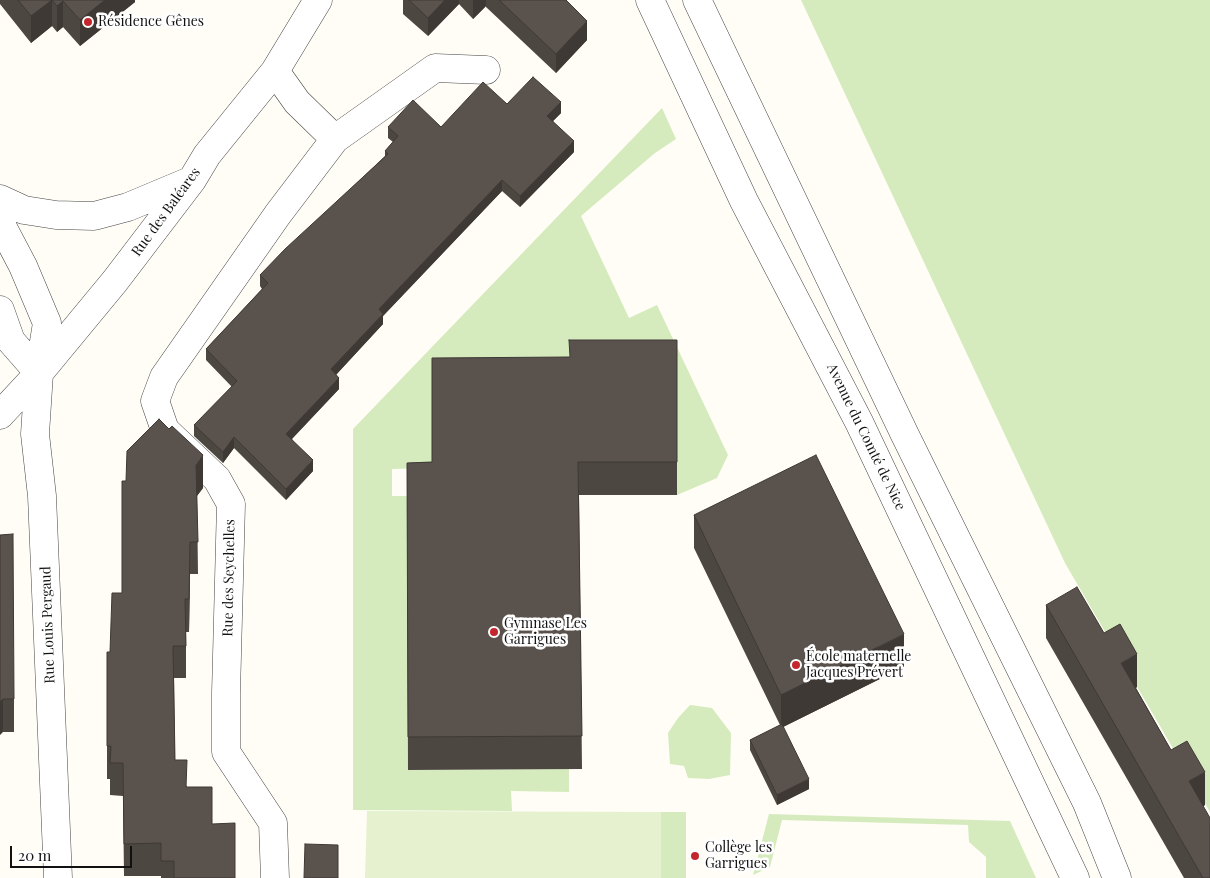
<!DOCTYPE html>
<meta charset="utf-8">
<style>
body{margin:0}
#map{position:relative;width:1210px;height:878px;overflow:hidden;background:#fffdf5;font-family:"Playfair Display",serif}
canvas{display:block}
.scale{position:absolute;left:10px;top:846px;width:122px;height:22px;box-sizing:border-box;border:2px solid #111;border-top:0;padding-left:6px;font-size:15px;line-height:18px;white-space:nowrap;color:#111;-webkit-text-stroke:4px #fff;paint-order:stroke}
</style>
<div id="map">
<canvas width="1210" height="878"></canvas>
<div class="scale">20 m</div>
</div>
<script>
const ctx = document.querySelector('canvas').getContext('2d');
ctx.lineJoin = 'round';
function fill(path, color) { ctx.fillStyle = color; ctx.fill(path, 'evenodd'); }
const toPath = rows => new Path2D(rows.map(r => 'M' + r).join(''));
function trace(path, color, width, dash) { ctx.strokeStyle = color; ctx.lineWidth = width; ctx.lineCap = dash ? 'butt' : 'round'; ctx.setLineDash(dash || []); ctx.stroke(path); }
function write(font, color, halo, rows, align = 'center') {
  ctx.font = font + ' "Playfair Display",serif'; ctx.lineWidth = 5; ctx.setLineDash([]); ctx.textBaseline = 'middle'; ctx.strokeStyle = halo; ctx.fillStyle = color; for (const [text, x, y, turn = 0] of rows) {
    ctx.save(); ctx.translate(x, y); ctx.rotate((+turn || 0) * Math.PI / 180); ctx.textAlign = isNaN(turn) ? turn : align; if (halo) ctx.strokeText(text, 0, 0); ctx.fillText(text, 0, 0); ctx.restore();
  }
}
fill(toPath([
 [801,0,1210,0,1210,812,1065,563],
 [662,108,676,139,655,153,581,216,629,318,657,305,728,455,717,478,677,495,677,373,432,468,392,469,392,496,407,496,409,770,569,769,569,792,511,791,512,811,353,810,353,429],
 [690,705,712,708,731,733,730,775,709,779,688,778,684,766,670,764,668,733,678,718],
 [661,812,686,812,686,878,661,878],
 [769,814,1010,821,1036,878,986,878,986,857,969,842,968,825,782,820,770,867,753,875]
]), '#d5ebbd');
fill(toPath([
 [367,811,661,812,661,878,365,878]
]), '#e6f2cf');
const minor = toPath([
 [650,0,744,201,859,422,1075,878],
 [697,0,905,435,1087,803,1117,878],
 [275,71,297,102,335,139],
 [0,199,24,210,56,215,94,216,128,207,190,181],
 [0,210,3,228,23,266,47,323,39,373,35,434,42,496,58,878],
 [0,310,11,341,39,373],
 [0,415,39,373,115,281,192,180,207,155,275,71,318,0],
 [275,878,273,823,226,752,226,693,231,504,217,479,165,430,155,401,164,377,278,214,335,139,435,68,486,70]
]);
trace(minor, '#444', 29);
trace(minor, '#fff', 28);
fill(toPath([
 [0,0,135,0,135,2,80,46,63,27,57,32,52,26,31,43,0,4],
 [403,0,566,0,587,40,556,73,486,7,486,6,473,19,459,4,428,36,403,14],
 [507,104,561,113,553,121,574,152,520,207,502,191,383,316,383,324,336,375,339,389,292,439,313,471,286,500,234,448,223,463,194,436,194,425,232,387,206,360,206,349,262,289,260,286,260,275,385,156,385,151,393,142,388,138,388,127,441,127],
 [677,340,677,495,579,495,582,769,408,770,407,463,432,462,569,357],
 [122,481,203,488,197,496,198,574,190,574,189,632,186,632,186,678,174,678,175,760,187,787,212,824,235,878,161,878,161,876,124,876,123,796,110,795,110,779,107,779,107,652,110,652,122,593],
 [694,515,904,667,783,727,809,789,777,805,750,750,750,740,780,725,694,548],
 [0,535,14,699,14,732,3,732],
 [1046,605,1137,687,1136,688,1171,750,1205,805,1203,806,1210,878,1184,878,1046,638]
]), '#4d4742');
fill(toPath([
 [52,0,52,26,31,43,31,16],
 [105,0,135,0,135,2,80,46,80,20],
 [445,0,459,0,459,4,428,36,428,18],
 [473,0,486,0,486,6,473,19],
 [63,1,63,27,57,32,57,6],
 [587,21,587,40,556,73,556,54],
 [561,102,561,113,547,127,547,116],
 [574,141,574,152,520,207,520,196],
 [502,180,502,191,383,316,383,324,331,380,331,369,379,309],
 [339,378,339,389,286,445,286,434],
 [234,437,234,448,223,463,223,452],
 [203,455,203,488,196,497,196,465],
 [313,460,313,471,286,500,286,489],
 [190,542,190,574,189,632,189,599],
 [904,634,904,667,781,728,781,695],
 [1137,654,1137,687,1121,696,1121,663],
 [3,699,3,732,0,735,0,702],
 [1205,772,1205,805,1189,815,1189,781],
 [809,779,809,789,777,805,777,795]
]), '#3f3936');
const building = toPath([
 [18,0,52,0,31,16,18,0],
 [52,0,105,0,80,20,63,1,57,6,52,0],
 [409,0,445,0,428,18,409,0],
 [499,0,566,0,587,21,556,54,499,0],
 [533,77,561,102,547,116,574,141,520,196,502,180,379,309,383,314,331,369,339,378,286,434,313,460,286,489,234,437,223,452,194,425,237,381,206,349,268,283,260,275,285,249,388,154,385,151,398,136,388,127,413,100,441,127,483,82,507,104,533,77],
 [569,340,677,340,677,462,578,462,582,736,408,737,407,463,432,462,432,358,570,357,569,340],
 [159,419,169,429,172,426,203,455,196,465,198,542,190,542,189,599,185,599,186,646,173,646,175,760,187,760,186,787,212,787,212,824,235,823,235,878,174,878,174,861,161,861,161,843,124,844,123,763,110,763,111,746,107,746,107,652,110,652,112,593,122,593,122,481,126,481,127,451,159,419],
 [816,455,904,634,781,695,694,515,816,455],
 [13,534,14,699,3,699,0,702,0,535,13,534],
 [1077,587,1104,633,1120,624,1137,654,1121,663,1171,750,1187,741,1205,772,1189,781,1210,818,1210,878,1203,878,1046,605,1077,587],
 [782,724,809,779,777,795,750,740,782,724],
 [305,844,338,845,338,878,304,878,305,844]
]);
fill(building, '#5a524d');
trace(building, '#3f3936', 1);
for (const [x, y, r, color] of [
 [88,22,5,"#c4262e"],
 [494,632,5,"#c4262e"],
 [796,665,5,"#c4262e"],
 [695,856,5,"#c4262e"]
]) { const dot = new Path2D(); dot.arc(x, y, r, 0, 2 * Math.PI); ctx.fillStyle = color; ctx.fill(dot); trace(dot, '#fff', 2); }
write('14px', '#111', '#fff', [
 ["Résidence Gênes",98,22],
 ["Gymnase Les",504,624],
 ["Garrigues",504,640],
 ["École maternelle",806,657],
 ["Jacques Prévert",806,673],
 ["Collège les",705,848],
 ["Garrigues",705,864]
], 'left');
write('14px', '#111', '#fff', [
 ["Rue des Baléares",166,212,-54],
 ["Avenue du Comté de Nice",866,437,64],
 ["Rue des Seychelles",229,578,-89],
 ["Rue Louis Pergaud",48,625,-92]
]);
</script>
